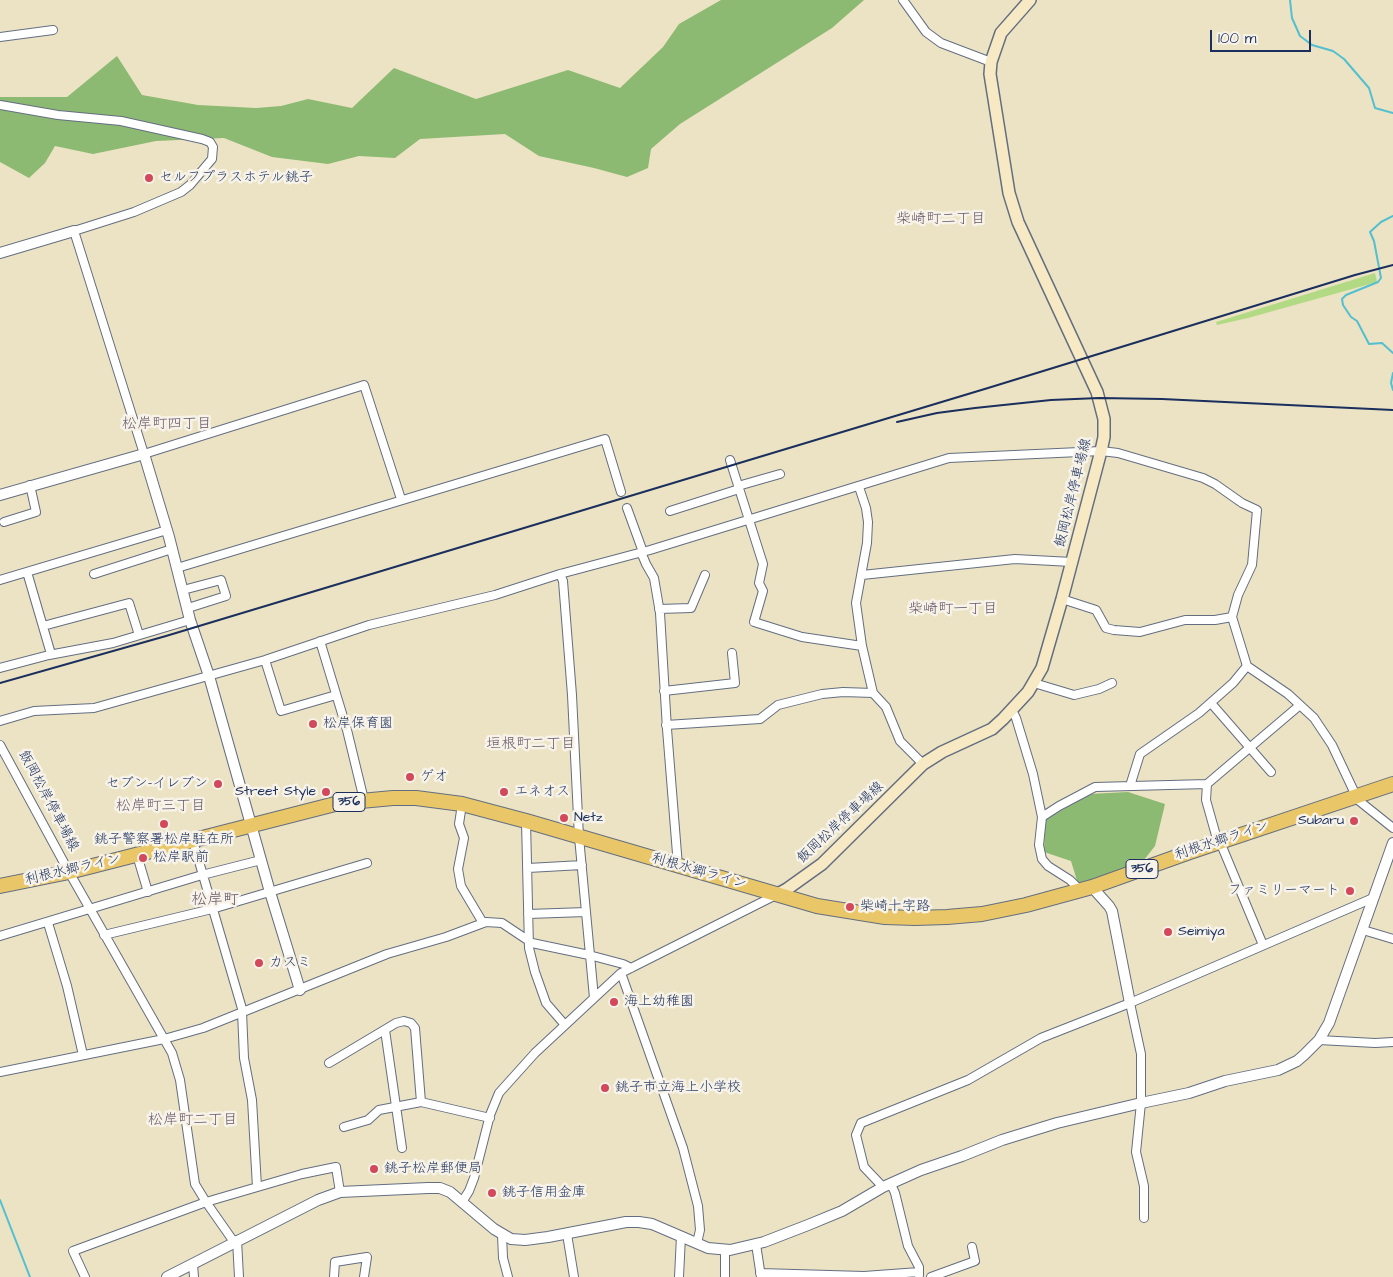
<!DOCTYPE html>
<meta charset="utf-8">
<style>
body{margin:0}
#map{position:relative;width:1393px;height:1277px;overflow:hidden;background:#ebe3c3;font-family:"Architects Daughter",sans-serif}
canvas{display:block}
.scale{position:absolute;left:1210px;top:30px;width:101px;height:22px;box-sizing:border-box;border:2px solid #1b2f5e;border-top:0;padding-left:6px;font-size:15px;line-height:18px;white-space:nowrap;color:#1b2f5e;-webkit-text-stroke:4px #f7f3e8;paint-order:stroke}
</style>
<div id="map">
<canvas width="1393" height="1277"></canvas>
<div class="scale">100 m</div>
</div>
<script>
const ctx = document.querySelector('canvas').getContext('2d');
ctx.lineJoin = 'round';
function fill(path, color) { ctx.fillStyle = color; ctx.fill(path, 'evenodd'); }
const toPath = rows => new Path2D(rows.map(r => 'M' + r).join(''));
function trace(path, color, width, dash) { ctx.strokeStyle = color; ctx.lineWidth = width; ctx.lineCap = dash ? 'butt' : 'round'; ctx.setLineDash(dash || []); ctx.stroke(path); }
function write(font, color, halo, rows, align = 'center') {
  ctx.font = font + ' "Architects Daughter","Klee One",sans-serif'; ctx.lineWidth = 5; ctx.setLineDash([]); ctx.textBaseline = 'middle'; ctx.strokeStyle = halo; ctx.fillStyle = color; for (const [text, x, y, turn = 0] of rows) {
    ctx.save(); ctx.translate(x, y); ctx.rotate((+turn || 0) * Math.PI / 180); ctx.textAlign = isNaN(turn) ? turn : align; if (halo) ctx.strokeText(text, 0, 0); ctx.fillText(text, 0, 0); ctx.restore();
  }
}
fill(toPath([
 [1375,273,1377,282,1248,318,1217,325,1216,322]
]), '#b2da84');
fill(toPath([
 [721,0,864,0,832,28,680,124,651,149,648,168,627,177,594,168,539,156,505,134,420,139,395,158,359,156,328,164,272,157,224,138,156,141,93,154,55,146,45,163,29,178,0,162,0,97,67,97,117,56,142,95,198,105,256,108,281,106,308,99,352,108,394,68,476,99,568,70,620,88,663,47,679,24],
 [1128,792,1165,804,1155,846,1140,865,1078,884,1071,861,1044,852,1045,820,1089,794]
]), '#8dba72');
trace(toPath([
 [1290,0,1292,18,1300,36,1312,45,1333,51,1344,59,1369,88,1375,108,1393,113],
 [1393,216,1381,222,1370,232,1374,241,1381,278,1378,282,1346,295,1342,299,1343,305,1351,317,1357,321,1369,344,1382,343,1393,353],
 [1393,373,1391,383,1393,390],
 [0,1200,30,1277]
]), '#54bfcf', 2);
const minor = toPath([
 [903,0,926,32,941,43,991,62],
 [0,37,53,30],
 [0,105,58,115,121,121,202,139,210,142,213,147,212,159,190,185,181,192,134,212,74,231,144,454,364,385,401,499],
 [730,460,763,564,759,583,763,591,754,622,802,637,862,646],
 [738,486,780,474],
 [859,487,866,508,868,522,867,543,856,603,862,646,873,693,886,707,900,741,923,764],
 [627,508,643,552],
 [670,511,739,489],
 [4,522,36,512,30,485],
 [641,552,646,564,654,578,660,613,667,729,678,866],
 [177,568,605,439,621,492],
 [27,572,51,654],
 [94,574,172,549],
 [560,574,563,581,572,695,579,837,594,998],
 [862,575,1015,559,1072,562],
 [0,580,167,530],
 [183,590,221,580,226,596,188,608],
 [659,609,691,608,705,575],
 [1232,617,1247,666,1288,694,1314,718,1332,745,1358,800,1393,828],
 [43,626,129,603,139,635],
 [320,641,347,730,364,800],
 [265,660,281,711,336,695],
 [0,668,49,655,113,643,190,620],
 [1034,683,1074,695,1099,689,1112,683],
 [664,691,735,683,732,653],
 [1211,703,1271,772],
 [1012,710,1016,718,1033,774,1042,817,1039,845,1042,859,1048,866,1070,880,1080,890],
 [0,721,34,711,94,708,265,660,369,625,495,595,560,574,650,550,949,458,1101,451,1118,453,1203,478,1215,484,1242,503,1257,510,1252,565,1238,595,1232,617,1215,620,1185,620,1140,632,1114,630,1106,628,1096,610,1062,599],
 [666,725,760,719,778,705,822,694,843,692,873,693],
 [0,745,69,872,172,1053,180,1080,195,1184,206,1202,234,1242],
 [1207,784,1206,800,1217,839,1223,849,1263,945],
 [1130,786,1140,754,1199,713,1233,683,1247,666],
 [462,804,459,824,464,838,458,869,461,886,483,923],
 [1042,817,1059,806,1095,787,1207,784,1300,705],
 [526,821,529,948,535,972,546,1003,565,1025],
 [193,841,243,1012],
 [137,855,148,892],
 [528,868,582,865],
 [528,914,586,912],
 [48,923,67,986,83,1055],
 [1363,930,1393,939],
 [104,935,212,909,367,863],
 [0,936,202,875,261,860],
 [621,973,683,1148,698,1206,700,1230,697,1243],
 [1130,1003,1141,1054,1141,1103,1136,1152,1144,1186,1144,1218],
 [242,1012,244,1058,252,1100,257,1187],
 [385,1030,402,1148],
 [1319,1040,1375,1043,1393,1042],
 [329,1063,396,1023,404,1021,411,1023,415,1028,421,1102],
 [0,1072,164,1039,203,1028,387,954,446,937,486,922,502,923,532,943,589,955,623,964,631,968],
 [344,1127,368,1120,379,1110,421,1102,490,1118],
 [891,1184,895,1193,908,1246,919,1267,919,1275],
 [883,1187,864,1167,856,1135,861,1123,968,1080,1041,1038,1130,1003,1373,898],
 [462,1202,469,1191,474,1178,490,1115,499,1093,535,1053,621,973,776,895],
 [567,1234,574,1277],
 [502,1235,503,1258,508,1277],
 [237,1240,239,1277],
 [756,1244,761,1277],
 [193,1264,194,1277],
 [760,1273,864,1276,919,1272],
 [85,1277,73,1251,206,1202,302,1174,336,1167,340,1192],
 [334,1277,335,1262,367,1257,364,1277],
 [679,1277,681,1236],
 [725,1277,725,1250],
 [931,1277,975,1261,972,1247]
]);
const tertiary = toPath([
 [0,253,74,231],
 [0,495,144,454,169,537,190,620,209,676,270,892,300,990],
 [1092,887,1109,906,1112,911,1130,1003],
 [167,1277,318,1200,340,1192,428,1188,440,1188,450,1192,494,1229,511,1239,525,1240,548,1237,626,1222,639,1222,652,1224,708,1248,730,1250,764,1242,808,1225,842,1211,883,1187,921,1170,962,1156,1002,1140,1057,1123,1141,1103,1189,1093,1225,1081,1278,1070,1297,1061,1304,1055,1319,1040,1329,1023,1393,843]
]);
const secondary = toPath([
 [776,895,787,889,822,864,923,764,942,752,992,729,1003,719,1028,692,1042,668,1062,599,1101,451,1104,437,1104,419,1097,392,1018,222,1009,193,990,74,991,62,1001,33,1030,0]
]);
const trunk = toPath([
 [0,886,69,872,339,803,393,798,416,798,462,804,526,821,817,906,885,917,915,918,947,917,982,914,1026,905,1092,887,1190,852,1393,784]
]);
trace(minor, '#646e81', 10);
trace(tertiary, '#646e81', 12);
trace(secondary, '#646e81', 14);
trace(trunk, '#646e81', 16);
trace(minor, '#fff', 8);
trace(tertiary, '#fff', 10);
trace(secondary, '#f6e9c3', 11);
trace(trunk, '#e9c769', 14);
trace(toPath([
 [897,422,937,413,975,408,1051,400,1099,398,1162,399,1393,410],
 [0,683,166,636,988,388,1355,275,1393,265]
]), '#1b2f5e', 2);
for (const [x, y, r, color] of [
 [149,178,5,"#d1495b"],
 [313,724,5,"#d1495b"],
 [410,777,5,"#d1495b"],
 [218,784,5,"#d1495b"],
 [326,792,5,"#d1495b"],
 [504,792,5,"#d1495b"],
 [564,818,5,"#d1495b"],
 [1354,821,5,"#d1495b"],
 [164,824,5,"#d1495b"],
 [143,858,5,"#d1495b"],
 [1350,891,5,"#d1495b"],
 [850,907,5,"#d1495b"],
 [1168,932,5,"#d1495b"],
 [259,963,5,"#d1495b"],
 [614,1002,5,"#d1495b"],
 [605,1088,5,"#d1495b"],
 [374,1169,5,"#d1495b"],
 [492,1193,5,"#d1495b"]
]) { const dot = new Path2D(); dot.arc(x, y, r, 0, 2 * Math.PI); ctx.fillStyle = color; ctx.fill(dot); trace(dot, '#f7f3e8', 2); }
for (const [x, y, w] of [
 [349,802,32],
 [1142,869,32]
]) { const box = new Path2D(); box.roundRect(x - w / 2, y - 9.5, w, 19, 4); ctx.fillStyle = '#f7f3e8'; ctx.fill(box); trace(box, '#1b2f5e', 1); }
write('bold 12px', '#1b2f5e', null, [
 ["356",349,802],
 ["356",1142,869]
]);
write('14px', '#1b2f5e', '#f7f3e8', [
 ["セルフプラスホテル銚子",159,178],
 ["松岸保育園",323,724],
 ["ゲオ",420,777],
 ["セブン-イレブン",208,784,"right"],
 ["Street Style",316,792,"right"],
 ["エネオス",514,792],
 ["Netz",574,818],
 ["Subaru",1344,821,"right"],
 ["銚子警察署松岸駐在所",164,840,"center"],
 ["松岸駅前",153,858],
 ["ファミリーマート",1340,891,"right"],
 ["柴崎十字路",860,907],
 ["Seimiya",1178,932],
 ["カスミ",269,963],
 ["海上幼稚園",624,1002],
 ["銚子市立海上小学校",615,1088],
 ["銚子松岸郵便局",384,1169],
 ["銚子信用金庫",502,1193]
], 'left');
write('14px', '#1b2f5e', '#f7f3e8', [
 ["飯岡松岸停車場線",1074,493,-76],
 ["飯岡松岸停車場線",48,801,62],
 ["飯岡松岸停車場線",841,823,-43],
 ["利根水郷ライン",1222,841,-18],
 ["利根水郷ライン",73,870,-13],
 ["利根水郷ライン",699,872,16]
]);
write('15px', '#695a6b', '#f7f3e8', [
 ["柴崎町二丁目",941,220],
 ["松岸町四丁目",167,425],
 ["柴崎町一丁目",953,610],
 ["垣根町二丁目",531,745],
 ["松岸町三丁目",161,807],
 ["松岸町二丁目",193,1121]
]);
write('16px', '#695a6b', '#f7f3e8', [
 ["松岸町",215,901]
]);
</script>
